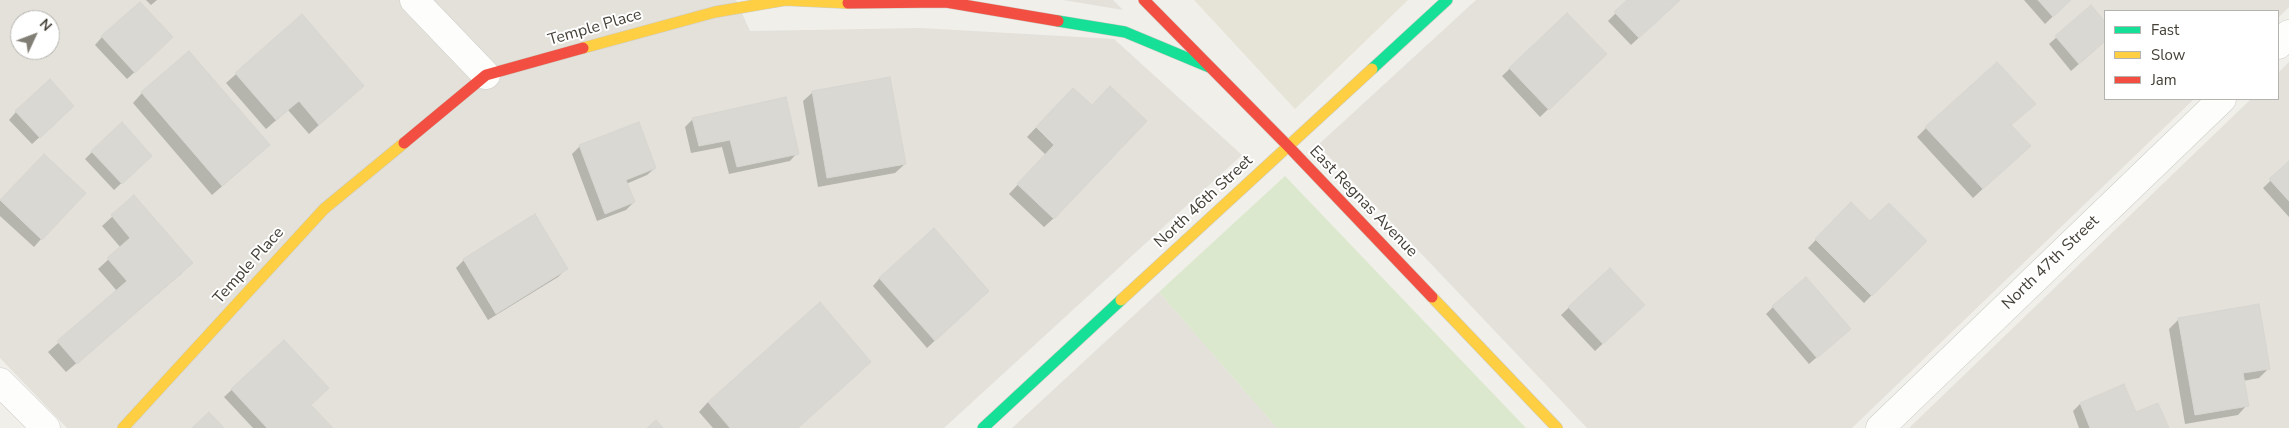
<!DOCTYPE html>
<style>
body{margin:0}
#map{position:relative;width:2289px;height:428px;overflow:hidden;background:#f0efea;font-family:"Nunito Sans",sans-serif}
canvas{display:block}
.legend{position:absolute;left:2104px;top:10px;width:175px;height:90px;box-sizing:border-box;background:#fff;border:1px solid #b5b3af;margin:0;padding:6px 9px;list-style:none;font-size:15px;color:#454138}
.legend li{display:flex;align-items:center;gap:10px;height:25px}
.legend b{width:25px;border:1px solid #b5b3af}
.north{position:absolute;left:10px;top:10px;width:50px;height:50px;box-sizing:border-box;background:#fff;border:1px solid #b5b3af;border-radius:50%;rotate:47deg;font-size:14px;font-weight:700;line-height:20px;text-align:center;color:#454138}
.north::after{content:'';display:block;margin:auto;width:18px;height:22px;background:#817e76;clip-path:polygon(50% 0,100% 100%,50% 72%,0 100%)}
</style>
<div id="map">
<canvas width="2289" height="428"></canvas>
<ul class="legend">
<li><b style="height:6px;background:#16e098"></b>Fast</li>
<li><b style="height:6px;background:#ffcf43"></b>Slow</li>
<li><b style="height:6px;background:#f24e42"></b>Jam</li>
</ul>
<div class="north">N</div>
</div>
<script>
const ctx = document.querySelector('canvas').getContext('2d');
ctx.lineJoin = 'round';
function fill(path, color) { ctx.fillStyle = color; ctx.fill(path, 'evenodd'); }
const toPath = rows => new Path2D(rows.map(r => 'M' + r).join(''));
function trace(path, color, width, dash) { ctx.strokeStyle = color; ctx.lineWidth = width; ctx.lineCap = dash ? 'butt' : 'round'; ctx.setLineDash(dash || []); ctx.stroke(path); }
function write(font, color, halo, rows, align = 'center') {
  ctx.font = font + ' "Nunito Sans",sans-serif'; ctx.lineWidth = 4; ctx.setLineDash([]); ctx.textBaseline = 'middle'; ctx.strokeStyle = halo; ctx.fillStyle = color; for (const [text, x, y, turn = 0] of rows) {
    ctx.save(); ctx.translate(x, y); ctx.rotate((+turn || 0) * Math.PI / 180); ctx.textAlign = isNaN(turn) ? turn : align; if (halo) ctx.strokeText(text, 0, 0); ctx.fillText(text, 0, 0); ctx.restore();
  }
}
fill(toPath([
 [0,0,736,0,750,31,921,28,1114,39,1242,155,944,428,67,428,0,358],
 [20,20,50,20,50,50,20,50],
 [1063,0,1113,0,1123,10],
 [1476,0,2289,0,2289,7,2278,18,2278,11,2105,11,2105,99,2194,99,1852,428,1587,428,1318,145],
 [2289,62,2289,428,1909,428,2251,99,2278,99,2278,73],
 [1159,292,1277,428,1012,428]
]), '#e3e1d9');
fill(toPath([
 [1194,0,1408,0,1295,109]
]), '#e6e3d7');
fill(toPath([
 [1285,176,1526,428,1277,428,1159,292]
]), '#dbe8cd');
fill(toPath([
 [146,0,157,0,151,5],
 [1629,0,1679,0,1631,45,1608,21],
 [2024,0,2070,0,2045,24],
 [2091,7,2105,24,2105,41,2071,71,2049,44],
 [1567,15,1605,54,1540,117,1502,76],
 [302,16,362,86,309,134,288,110,266,129,226,83],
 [102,37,164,45,127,79,95,45],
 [813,92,905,164,895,173,818,187,803,101],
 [142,93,259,154,212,195,133,103],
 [1063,99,1091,107,1054,218,1044,227,1009,194,1046,155,1027,137],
 [16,112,65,114,32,144,9,120],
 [693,119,797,153,790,161,729,174,722,147,691,153,685,127],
 [638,124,655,168,647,175,626,184,634,202,626,210,597,221,572,154,579,147],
 [2010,126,2019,155,1973,198,1917,137,1926,128],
 [92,152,143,163,114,190,85,159],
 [36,163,41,239,34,247,0,216,0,201],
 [2289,163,2289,217,2263,188],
 [134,197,182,273,66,372,48,352,117,291,98,269,121,248,102,226],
 [1851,204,1870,223,1925,241,1864,303,1808,248],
 [464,260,566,269,558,277,488,320,456,268],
 [1610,269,1635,313,1595,351,1561,315],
 [880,278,980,298,927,348,873,286],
 [1773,307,1841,336,1809,364,1766,314],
 [2179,319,2269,368,2259,378,2243,381,2247,405,2238,415,2185,424,2169,329],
 [284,341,310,405,332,428,253,428,224,397],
 [870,362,797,428,713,428,699,412,708,402],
 [2080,404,2135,414,2167,428,2079,428,2073,411]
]), '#0003');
const building = toPath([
 [1627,0,1680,0,1639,38,1614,12,1627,0],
 [2038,0,2071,0,2053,17,2038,0],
 [140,2,173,37,135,73,101,36,140,2],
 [2091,5,2105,22,2105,41,2079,64,2055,36,2091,5],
 [1567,13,1607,54,1549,110,1509,68,1567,13],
 [302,14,364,86,319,125,299,101,276,120,235,73,302,14],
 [189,51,270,145,222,186,141,92,189,51],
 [1997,62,2036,104,2011,125,2031,146,1983,189,1925,127,1997,62],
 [890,77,906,164,827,178,812,91,890,77],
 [50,79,74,106,40,138,15,111,50,79],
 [1110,86,1147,121,1054,219,1017,184,1054,145,1036,127,1073,88,1092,105,1110,86],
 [786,97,799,154,737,167,730,140,699,146,692,118,786,97],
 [122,122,152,156,122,184,91,151,122,122],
 [639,122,656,168,626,180,635,202,605,214,579,145,639,122],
 [44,154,86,193,42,240,0,200,44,154],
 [2289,161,2289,201,2269,179,2289,161],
 [134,195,193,263,77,364,57,341,127,281,107,258,130,238,111,215,134,195],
 [1851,202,1870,221,1889,203,1927,241,1872,296,1815,239,1851,202],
 [535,214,568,269,496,314,463,259,535,214],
 [934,228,989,291,935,341,879,278,934,228],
 [1610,268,1645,305,1603,344,1568,307,1610,268],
 [1806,277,1851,329,1817,358,1772,306,1806,277],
 [820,302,871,362,798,428,730,428,708,402,820,302],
 [2259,304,2270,369,2243,373,2249,406,2195,415,2178,318,2259,304],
 [284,340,329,388,311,405,333,428,267,428,231,389,284,340],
 [2124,384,2136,412,2158,403,2169,428,2090,428,2080,403,2124,384],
 [209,412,224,428,192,428,209,412],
 [656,420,663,428,647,428,656,420]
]);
fill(building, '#d9d8d3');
trace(building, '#d8d6d0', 1);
const street = toPath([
 [414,0,486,75],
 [2278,45,2289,34],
 [0,382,46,428],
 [1880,428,2222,99]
]);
const fast = toPath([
 [1058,21,1125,32,1209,67],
 [1372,69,1447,0],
 [983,428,1121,300]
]);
const slow = toPath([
 [583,48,715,12,785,0,848,3],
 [1432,297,1557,428],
 [1121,300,1372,69],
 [123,428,324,209,404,143]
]);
const jam = toPath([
 [1144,0,1288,146,1432,297],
 [848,3,946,2,1058,21],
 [404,143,486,75,583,48]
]);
trace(street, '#cecdc8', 29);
trace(fast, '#ceccc2', 12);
trace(slow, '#ceccc2', 12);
trace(jam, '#ceccc2', 12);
trace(street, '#fdfdfc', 28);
trace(fast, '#16e098', 11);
trace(slow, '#ffcf43', 11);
trace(jam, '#f24e42', 11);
write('16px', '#454138', '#fff', [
 ["Temple Place",595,28,-16],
 ["North 46th Street",1204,202,-43],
 ["East Regnas Avenue",1363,202,46],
 ["North 47th Street",2051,263,-44],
 ["Temple Place",249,266,-48]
]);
</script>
